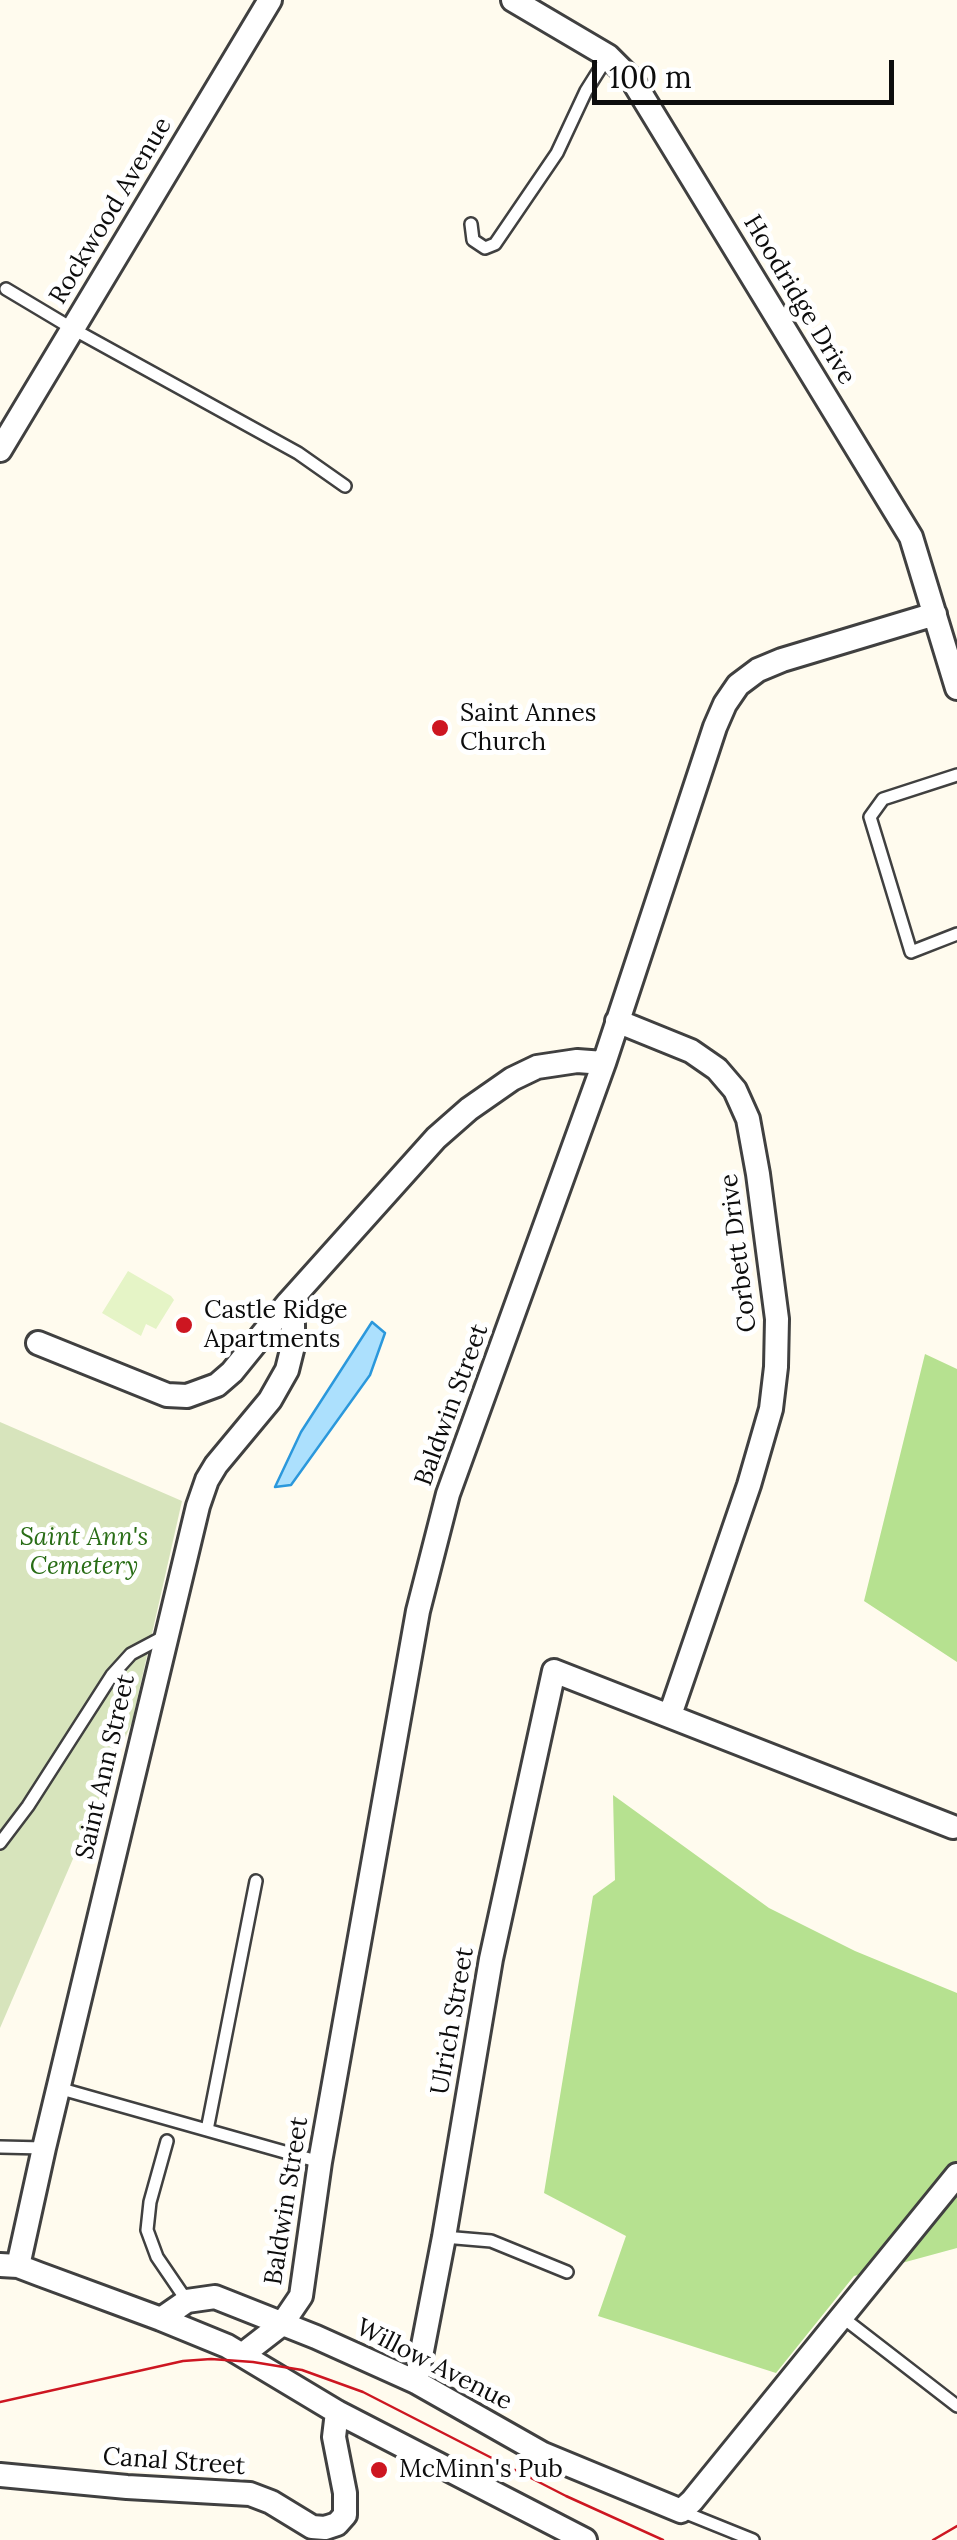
<!DOCTYPE html>
<style>
body{margin:0}
#map{position:relative;width:957px;height:2540px;overflow:hidden;background:#fffbee;font-family:Lora,serif}
canvas{display:block}
.scale{position:absolute;left:592px;top:60px;width:302px;height:45px;box-sizing:border-box;border:5px solid #0d0d0d;border-top:0;padding-left:12px;font-size:30px;line-height:35px;white-space:nowrap;color:#0d0d0d;-webkit-text-stroke:8px #fff;paint-order:stroke}
</style>
<div id="map">
<canvas width="957" height="2540"></canvas>
<div class="scale">100 m</div>
</div>
<script>
const ctx = document.querySelector('canvas').getContext('2d');
ctx.lineJoin = 'round';
function fill(path, color) { ctx.fillStyle = color; ctx.fill(path, 'evenodd'); }
const toPath = rows => new Path2D(rows.map(r => 'M' + r).join(''));
function trace(path, color, width, dash) { ctx.strokeStyle = color; ctx.lineWidth = width; ctx.lineCap = dash ? 'butt' : 'round'; ctx.setLineDash(dash || []); ctx.stroke(path); }
function write(font, color, halo, rows, align = 'center') {
  ctx.font = font + ' Lora,serif'; ctx.lineWidth = 10; ctx.setLineDash([]); ctx.textBaseline = 'middle'; ctx.strokeStyle = halo; ctx.fillStyle = color; for (const [text, x, y, turn = 0] of rows) {
    ctx.save(); ctx.translate(x, y); ctx.rotate((+turn || 0) * Math.PI / 180); ctx.textAlign = isNaN(turn) ? turn : align; if (halo) ctx.strokeText(text, 0, 0); ctx.fillText(text, 0, 0); ctx.restore();
  }
}
fill(toPath([
 [925,1354,957,1369,957,1662,864,1601],
 [613,1795,769,1908,855,1951,957,1993,957,2248,854,2276,776,2373,598,2316,626,2236,544,2193,593,1896,615,1880]
]), '#b6e190');
fill(toPath([
 [0,1422,182,1501,132,1722,0,2028]
]), '#d7e4bc');
fill(toPath([
 [128,1271,171,1296,174,1300,156,1329,146,1324,141,1336,102,1313]
]), '#e5f4c6');
const water = toPath([
 [372,1322,385,1333,370,1375,291,1485,275,1487,301,1432,372,1322]
]);
fill(water, '#ace0fd');
trace(water, '#2b98dc', 2.5);
const service = toPath([
 [471,224,473,240,485,248,495,244,557,153,586,91,608,56],
 [6,289,73,329,298,453,345,486],
 [957,775,883,799,870,817,911,952,957,934],
 [0,1843,28,1806,112,1675,131,1654,165,1636],
 [58,2088,320,2162],
 [207,2130,256,1881],
 [167,2141,150,2202,147,2230,157,2257,187,2301],
 [0,2147,44,2148],
 [444,2237,491,2241,567,2272],
 [842,2317,957,2406],
 [681,2511,753,2540]
]);
const minor = toPath([
 [513,0,608,56,633,81,911,537,957,688],
 [0,450,270,0],
 [617,1021,691,1051,717,1069,735,1090,748,1119,758,1174,777,1319,776,1367,771,1409,749,1485,670,1715],
 [38,1343,167,1395,187,1396,217,1385,232,1372,288,1303,436,1138,469,1109,512,1079,537,1067,577,1061,604,1063],
 [0,2265,18,2266,39,2274,161,2319,227,2346,337,2412,585,2540],
 [18,2266,44,2148,198,1506,207,1480,216,1465,270,1400,287,1370,293,1346,293,1324,288,1303],
 [161,2319,187,2301,215,2297,316,2337,416,2382,543,2454,681,2511,692,2501,957,2175],
 [242,2355,282,2324,301,2296,320,2162,418,1611,448,1494,604,1063,715,727,725,704,738,685,758,670,782,660,935,614],
 [416,2382,444,2237,491,1959,554,1671,953,1827],
 [0,2475,127,2487,250,2494,271,2502,312,2527,325,2528,337,2524,345,2515,345,2493,334,2437,337,2412]
]);
trace(service, '#404040', 16);
trace(minor, '#404040', 28);
trace(service, '#fff', 11);
trace(minor, '#fff', 22);
trace(toPath([
 [0,2402,183,2361,211,2359,253,2362,302,2370,363,2392,566,2496,663,2540],
 [933,2540,957,2526]
]), '#cd1621', 2.5);
for (const [x, y, r, color] of [
 [440,728,10,"#cd1621"],
 [184,1325,10,"#cd1621"],
 [379,2470,10,"#cd1621"]
]) { const dot = new Path2D(); dot.arc(x, y, r, 0, 2 * Math.PI); ctx.fillStyle = color; ctx.fill(dot); trace(dot, '#fff', 4); }
write('25px', '#0d0d0d', '#fff', [
 ["Rockwood Avenue",111,211,-59],
 ["Hoodridge Drive",799,300,59],
 ["Corbett Drive",739,1253,-97],
 ["Baldwin Street",452,1405,-70],
 ["Saint Ann Street",106,1767,-77],
 ["Ulrich Street",453,2021,-80],
 ["Baldwin Street",287,2201,-81],
 ["Willow Avenue",434,2365,27],
 ["Canal Street",174,2462,4]
]);
write('25px', '#0d0d0d', '#fff', [
 ["Saint Annes",460,714],
 ["Church",460,743],
 ["Castle Ridge",204,1311],
 ["Apartments",204,1340],
 ["McMinn's Pub",399,2470]
], 'left');
write('italic 25px', '#296d16', '#fff', [
 ["Saint Ann's",84,1538],
 ["Cemetery",84,1567]
]);
</script>
